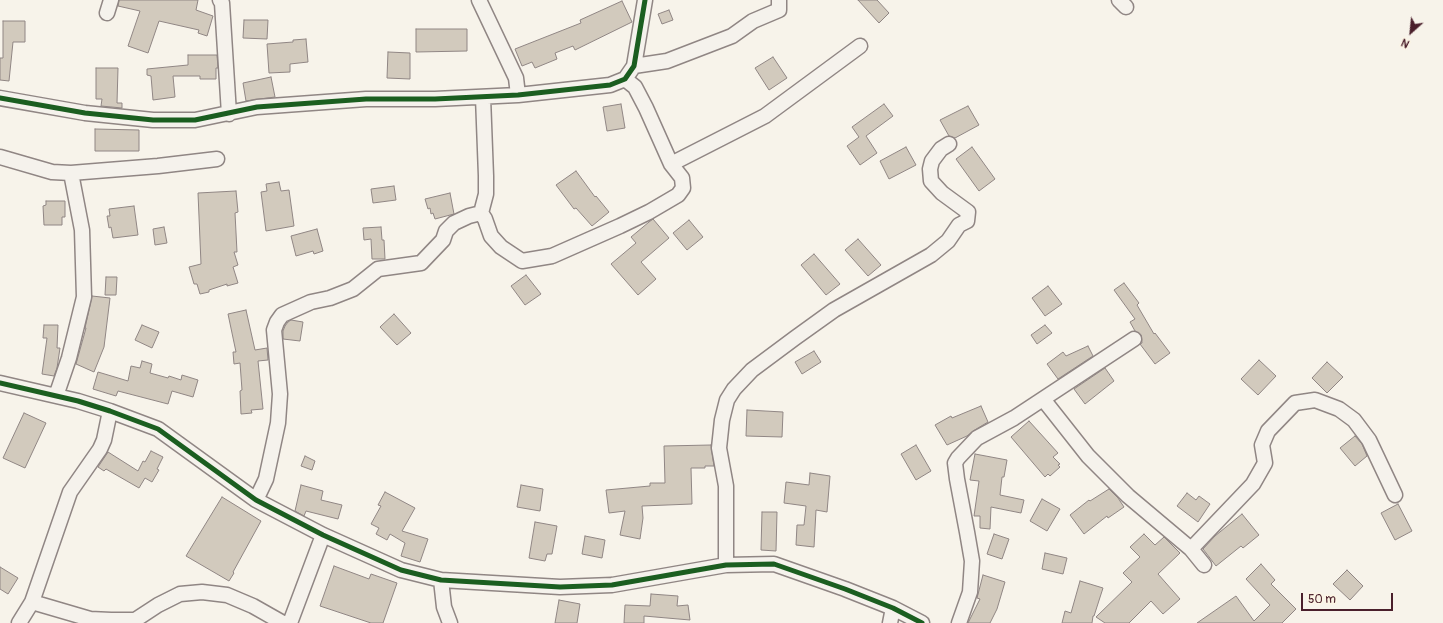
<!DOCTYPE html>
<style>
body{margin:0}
#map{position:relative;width:1443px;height:623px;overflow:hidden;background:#f7f3ea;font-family:Pangolin,sans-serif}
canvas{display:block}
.north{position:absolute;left:1391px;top:12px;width:40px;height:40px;-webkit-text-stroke:3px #fcf5e5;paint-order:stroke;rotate:207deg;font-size:11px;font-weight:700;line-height:16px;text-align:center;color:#4a1f2b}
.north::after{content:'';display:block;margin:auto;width:14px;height:18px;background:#4a1f2b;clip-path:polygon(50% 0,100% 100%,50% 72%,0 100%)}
.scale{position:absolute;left:1301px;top:593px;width:92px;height:18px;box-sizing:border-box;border:2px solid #4a1f2b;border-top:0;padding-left:5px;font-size:12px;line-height:14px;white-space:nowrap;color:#4a1f2b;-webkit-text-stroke:3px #fcf5e5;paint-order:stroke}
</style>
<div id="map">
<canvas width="1443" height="623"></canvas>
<div class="north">N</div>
<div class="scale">50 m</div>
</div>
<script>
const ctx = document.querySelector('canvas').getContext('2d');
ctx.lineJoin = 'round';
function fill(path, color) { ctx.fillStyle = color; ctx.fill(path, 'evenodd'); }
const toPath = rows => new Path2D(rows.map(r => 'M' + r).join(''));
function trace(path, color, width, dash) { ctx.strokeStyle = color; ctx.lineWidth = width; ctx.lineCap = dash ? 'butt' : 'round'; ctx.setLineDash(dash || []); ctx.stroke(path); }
const building = toPath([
 [119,0,198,0,196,10,213,16,207,36,198,33,199,30,159,21,148,53,128,46,140,11,118,6,119,0],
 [858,0,877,0,889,13,879,23,858,0],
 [622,1,632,22,575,50,573,46,555,53,557,59,535,68,532,62,522,66,515,49,581,23,580,20,622,1],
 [669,10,673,20,662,24,658,14,669,10],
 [244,20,268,20,267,39,243,38,244,20],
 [3,21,25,21,25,42,13,42,9,81,0,80,0,58,3,58,3,21],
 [416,29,467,29,467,51,416,52,416,29],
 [306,39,308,62,290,64,290,72,269,73,267,44,293,42,293,40,306,39],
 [388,52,410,53,410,79,387,78,388,52],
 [188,55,217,55,218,68,216,68,216,79,200,79,200,76,173,76,175,97,153,100,151,76,147,75,147,69,188,65,188,55],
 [773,57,787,78,769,90,755,68,773,57],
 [96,68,118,68,117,103,122,103,122,108,101,106,102,99,96,99,96,68],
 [271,77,275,97,246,101,243,83,271,77],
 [621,104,625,128,607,131,603,107,621,104],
 [884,104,893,116,866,136,877,153,860,165,847,146,859,137,852,127,884,104],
 [968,106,979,125,955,138,949,136,940,120,968,106],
 [95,129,139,130,139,151,95,151,95,129],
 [906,147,916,165,889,179,880,161,906,147],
 [972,147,995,179,979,191,956,159,972,147],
 [576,171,595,197,596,196,609,212,592,226,576,208,574,209,556,185,576,171],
 [279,182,281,191,289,190,294,226,266,231,261,192,267,191,266,184,279,182],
 [394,186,396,200,373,203,371,189,394,186],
 [236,191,238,212,235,213,237,252,234,252,238,265,233,267,238,283,227,286,227,284,209,290,209,292,200,294,197,284,194,284,189,267,201,264,198,193,236,191],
 [450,193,454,214,435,219,433,213,431,214,430,208,428,209,425,199,450,193],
 [46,201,65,201,65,217,62,217,62,225,44,225,43,206,46,205,46,201],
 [134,206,138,235,113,238,111,227,109,228,107,216,110,216,109,209,134,206],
 [653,219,669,238,641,262,656,279,638,295,611,264,636,243,631,237,649,222,653,219],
 [689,220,703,237,687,250,673,233,689,220],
 [164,227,167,243,155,245,153,229,164,227],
 [381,227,382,240,384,240,385,259,372,259,371,239,364,240,363,228,381,227],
 [317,229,323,251,314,254,313,251,296,256,291,236,317,229],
 [858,239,881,265,868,276,845,250,858,239],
 [814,254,840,284,826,295,801,265,814,254],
 [526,275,541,294,525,305,511,286,526,275],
 [106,277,117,277,116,295,105,295,106,277],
 [1124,283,1139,303,1137,305,1154,334,1155,333,1170,353,1155,364,1140,344,1142,343,1141,335,1135,331,1130,322,1135,319,1114,290,1124,283],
 [1048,286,1062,304,1045,316,1032,298,1048,286],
 [92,296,110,298,104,347,94,372,76,364,86,328,85,328,92,296],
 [246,310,255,350,267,348,268,360,258,361,263,409,251,410,252,413,241,414,240,391,242,390,240,363,234,364,233,352,236,352,228,314,246,310],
 [394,314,411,333,397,345,380,327,394,314],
 [291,320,303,322,300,341,283,339,283,331,285,326,288,322,291,320],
 [44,325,58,325,57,348,60,348,57,368,54,376,42,374,47,338,43,338,44,325],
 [142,325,159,332,152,348,135,340,142,325],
 [1045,325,1052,333,1037,344,1031,335,1045,325],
 [1088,346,1093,356,1058,379,1047,364,1063,352,1066,356,1088,346],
 [814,351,821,362,802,374,795,362,814,351],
 [1259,360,1276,376,1258,395,1241,379,1259,360],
 [142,361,152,364,150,373,168,378,169,376,181,380,182,375,198,380,193,397,172,391,168,404,118,391,116,396,93,389,98,372,128,381,131,366,140,368,142,361],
 [1327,362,1343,377,1327,393,1312,378,1327,362],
 [1105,368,1114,381,1085,404,1074,389,1105,368],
 [981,406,988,422,973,431,967,436,947,445,935,425,951,416,952,418,981,406],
 [747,410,783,412,782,437,746,436,747,410],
 [24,413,46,423,25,468,3,458,24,413],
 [1029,421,1058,453,1053,457,1060,464,1058,465,1060,467,1050,476,1048,474,1045,477,1011,437,1029,421],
 [1355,436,1362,444,1367,456,1355,466,1340,448,1355,436],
 [711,445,714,466,705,466,705,468,691,468,692,504,642,506,643,518,640,539,620,535,625,511,609,513,606,490,650,486,650,483,665,483,664,446,711,445],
 [916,445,931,471,916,480,901,454,916,445],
 [151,451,163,457,157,469,159,470,152,482,145,478,139,488,106,469,104,471,98,467,108,452,138,471,143,461,145,462,151,451],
 [975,454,1007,460,1004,477,1002,477,1000,495,1024,500,1021,513,991,507,990,529,980,528,980,516,974,516,979,481,970,480,975,454],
 [305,456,315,461,312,470,301,466,305,456],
 [810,473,830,476,827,512,816,510,814,547,796,545,797,525,804,525,806,506,784,503,786,482,809,485,810,473],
 [301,485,323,491,321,500,342,505,338,519,306,511,304,516,295,511,301,485],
 [521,485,543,489,540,511,517,507,521,485],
 [1109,489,1118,498,1124,507,1108,518,1107,516,1084,534,1070,515,1089,500,1090,501,1109,489],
 [385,492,415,508,402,531,428,539,420,562,401,556,405,543,390,534,387,540,376,534,379,528,371,524,381,506,378,505,385,492],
 [1187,493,1196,500,1199,496,1210,504,1198,522,1177,506,1187,493],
 [222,497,261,521,233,572,234,573,229,581,186,556,222,497],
 [1042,499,1060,509,1047,531,1030,521,1042,499],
 [1398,504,1412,531,1395,540,1381,513,1398,504],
 [762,512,777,512,776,551,761,550,762,512],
 [1242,514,1259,535,1243,548,1241,546,1216,566,1203,549,1215,536,1242,514],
 [535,522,557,526,552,554,547,554,545,561,529,558,535,522],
 [994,534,1009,539,1002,559,987,554,994,534],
 [1144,534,1155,545,1164,537,1180,553,1158,574,1180,599,1163,614,1151,601,1129,623,1105,623,1096,617,1132,582,1123,573,1140,557,1130,547,1144,534],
 [585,536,605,540,602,558,582,554,585,536],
 [1045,553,1067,558,1063,574,1042,569,1045,553],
 [1261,564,1275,580,1271,584,1296,609,1282,623,1197,623,1236,596,1254,621,1270,605,1246,579,1261,564],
 [334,566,369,579,371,574,397,583,383,623,371,623,320,606,334,566],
 [0,567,18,578,8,594,0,589,0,567],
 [1347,570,1363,586,1350,600,1333,584,1347,570],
 [983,575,1005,582,997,609,990,623,968,623,980,599,977,598,983,575],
 [1080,581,1103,588,1094,616,1093,616,1092,623,1062,623,1065,611,1071,613,1080,581],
 [651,594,678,596,677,606,688,605,690,620,644,616,644,623,624,623,625,605,650,606,651,594],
 [559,600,580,604,577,623,555,623,559,600]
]);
fill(building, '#d2cabd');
trace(building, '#908684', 1);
const street = toPath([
 [220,0,222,3,229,114],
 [479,0,516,78,518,95],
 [1119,0,1126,7],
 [107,13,111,0],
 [634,66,667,61,732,36,753,21,779,10,779,0],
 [0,98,85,113,153,120,195,120,257,107,366,99,435,99,518,95,610,85,625,79,634,66,645,0],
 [0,157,52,172,71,173,158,166,217,159],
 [671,164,765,116,860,46],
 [481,213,485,219,491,236,501,247,522,261,552,256,620,226,649,212,678,195,683,188,682,178,671,164,646,108,635,87,625,79],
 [481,213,486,194,486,176,483,97],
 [0,383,78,401,110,411,158,429,256,500,323,535,401,570,441,580,560,587,612,585,726,565,774,564,845,589,893,608,922,623],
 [56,396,69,358,84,297,82,230,71,173],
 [1043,399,1088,456,1128,496,1191,549,1204,565],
 [256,500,266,479,278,423,280,394,274,330,277,322,282,315,311,302,330,298,353,289,378,269,421,263,443,240,446,231,454,223,469,216,481,213],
 [1191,549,1253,484,1265,463,1262,445,1268,431,1295,403,1315,400,1339,409,1354,420,1369,440,1395,495],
 [726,565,726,486,719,448,722,420,727,400,734,389,752,370,795,338,834,310,931,255,948,241,959,225,967,221,968,212,942,193,931,181,930,169,932,161,941,149,949,144],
 [441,580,444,607,450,623],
 [32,602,90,619,111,620,135,620,158,605,180,594,202,592,227,595,253,606,283,623],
 [19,623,32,602,70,492,100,449,104,440,110,411],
 [290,623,323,535],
 [890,623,893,608],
 [959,623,970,592,972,561,967,532,957,479,955,463,958,458,977,438,1014,418,1134,339]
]);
trace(street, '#908684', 17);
trace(street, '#f5f2ec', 14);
trace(toPath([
 [0,98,85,113,153,120,195,120,257,107,366,99,435,99,518,95,610,85,625,79,634,66,645,0],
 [0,383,78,401,110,411,158,429,256,500,323,535,401,570,441,580,560,587,612,585,726,565,774,564,845,589,893,608,922,623]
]), '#1b5e20', 5);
</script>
